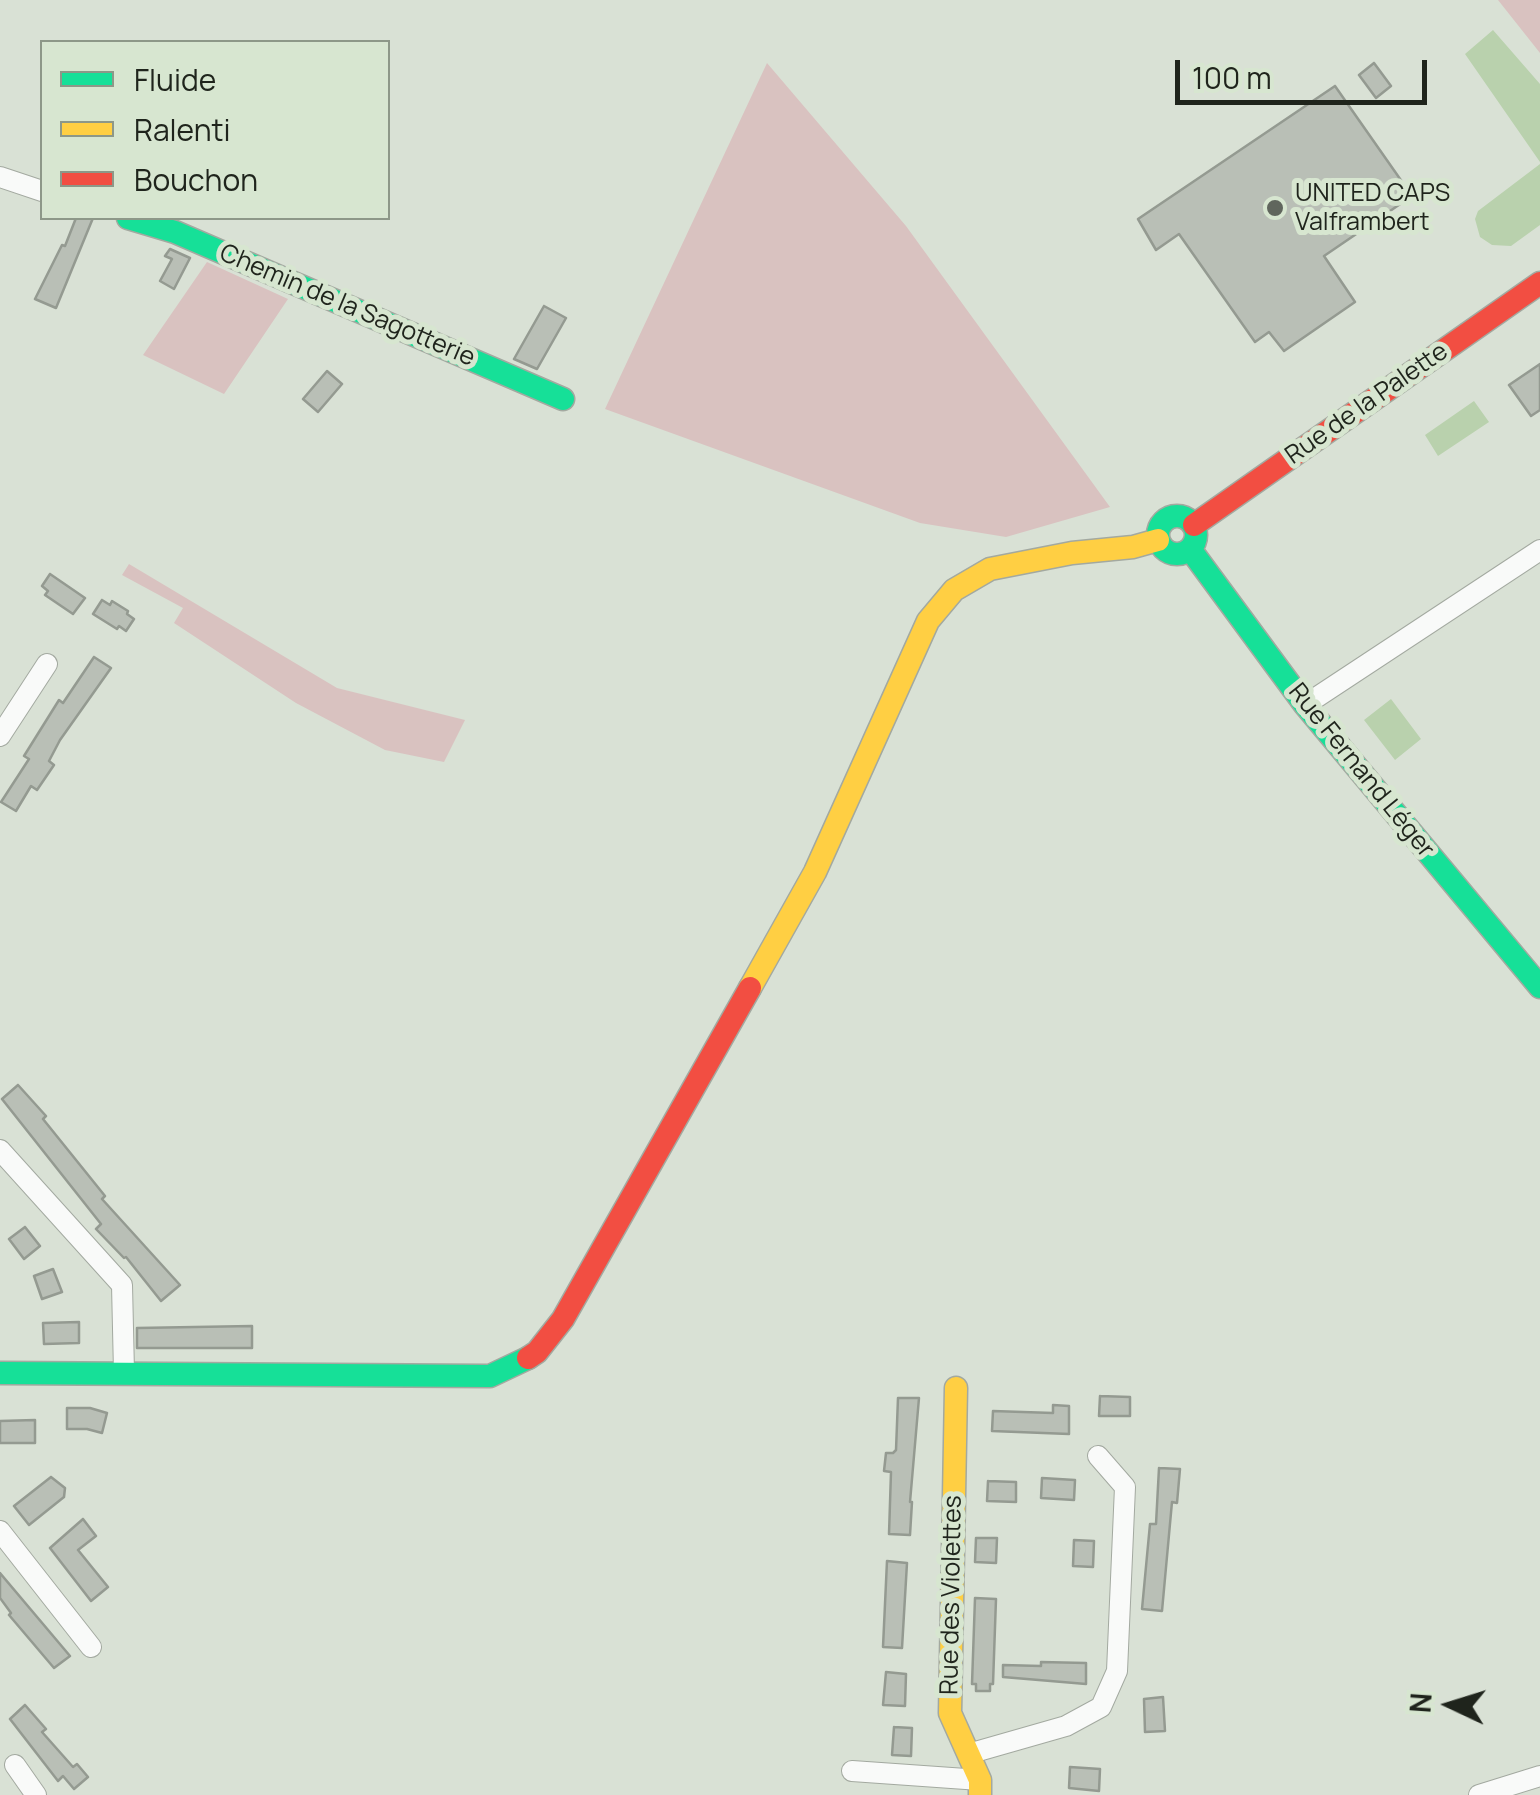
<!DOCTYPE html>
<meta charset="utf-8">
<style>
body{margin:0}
#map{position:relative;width:1540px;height:1795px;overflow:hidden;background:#d9e1d5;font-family:Manrope,sans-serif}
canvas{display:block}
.legend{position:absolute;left:40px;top:40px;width:350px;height:180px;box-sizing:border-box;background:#d7e6d0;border:2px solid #8d9888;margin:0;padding:12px 18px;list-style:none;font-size:30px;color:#1f241c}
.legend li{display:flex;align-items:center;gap:20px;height:50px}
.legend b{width:50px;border:2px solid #8d9888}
.north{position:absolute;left:1400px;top:1655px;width:100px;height:100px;-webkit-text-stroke:8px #d7e6d0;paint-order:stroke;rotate:274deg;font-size:28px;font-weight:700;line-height:40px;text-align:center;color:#1f241c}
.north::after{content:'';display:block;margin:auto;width:35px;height:45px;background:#1f241c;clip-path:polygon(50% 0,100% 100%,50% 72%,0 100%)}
.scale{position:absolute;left:1175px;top:60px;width:252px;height:45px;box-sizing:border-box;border:5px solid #1f241c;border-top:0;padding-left:12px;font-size:30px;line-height:35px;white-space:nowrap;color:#1f241c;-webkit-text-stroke:8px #d7e6d0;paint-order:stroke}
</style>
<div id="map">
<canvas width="1540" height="1795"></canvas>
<ul class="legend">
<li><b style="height:12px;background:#16e098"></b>Fluide</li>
<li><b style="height:12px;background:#ffcf43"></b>Ralenti</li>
<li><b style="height:12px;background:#f24e42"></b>Bouchon</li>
</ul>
<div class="north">N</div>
<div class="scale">100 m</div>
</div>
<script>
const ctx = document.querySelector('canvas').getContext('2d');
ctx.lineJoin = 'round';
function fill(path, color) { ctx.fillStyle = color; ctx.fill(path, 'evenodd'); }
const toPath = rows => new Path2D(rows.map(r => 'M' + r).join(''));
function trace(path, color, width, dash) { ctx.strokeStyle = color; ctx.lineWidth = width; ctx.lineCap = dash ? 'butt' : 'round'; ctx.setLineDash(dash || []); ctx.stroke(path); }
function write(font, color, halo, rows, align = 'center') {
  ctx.font = font + ' Manrope,sans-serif'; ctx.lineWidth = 10; ctx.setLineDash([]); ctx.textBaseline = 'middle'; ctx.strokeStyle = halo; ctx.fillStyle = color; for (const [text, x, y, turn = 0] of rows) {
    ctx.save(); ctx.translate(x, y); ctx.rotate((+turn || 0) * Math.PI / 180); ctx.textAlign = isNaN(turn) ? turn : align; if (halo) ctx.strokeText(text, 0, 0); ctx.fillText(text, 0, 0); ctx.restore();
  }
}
fill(toPath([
 [1498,0,1540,0,1540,53],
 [767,63,906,226,1110,507,1006,537,920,523,605,409],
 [207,262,288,299,224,394,143,355],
 [129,564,337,688,465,720,444,762,385,750,296,703,174,623,183,608,122,575]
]), '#d9c2c0');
fill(toPath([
 [1493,30,1540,84,1540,162,1465,54],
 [1540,164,1540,225,1511,246,1492,245,1480,237,1475,219,1478,211],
 [1474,401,1489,422,1438,456,1425,435],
 [1391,699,1421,739,1395,760,1364,720]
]), '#b9d1ad');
const building = toPath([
 [1374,63,1391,86,1376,98,1359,75,1374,63],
 [1335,86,1412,196,1324,256,1355,302,1284,351,1269,332,1255,342,1179,234,1156,250,1138,219,1335,86],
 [76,218,93,218,56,308,35,299,62,245,65,246,76,218],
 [170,249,190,258,174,289,160,281,172,259,165,256,170,249],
 [544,306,566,318,537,369,514,359,544,306],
 [1540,364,1540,410,1531,416,1509,385,1540,364],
 [327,371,342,384,318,412,303,399,327,371],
 [50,574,85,598,73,614,45,595,48,591,42,586,50,574],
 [102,600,110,605,112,601,128,611,127,614,134,619,126,631,119,626,117,629,93,614,102,600],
 [94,657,111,668,60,740,49,761,54,765,37,790,31,786,16,811,1,802,29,759,24,756,59,700,63,703,94,657],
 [18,1085,46,1116,43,1119,105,1196,102,1199,180,1285,161,1301,126,1257,124,1258,96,1229,101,1224,2,1099,18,1085],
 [25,1227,40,1246,24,1259,9,1239,25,1227],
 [53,1269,62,1292,42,1299,34,1276,53,1269],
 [79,1322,79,1343,44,1344,43,1323,79,1322],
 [252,1326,252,1348,137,1348,137,1328,252,1326],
 [1100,1396,1130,1397,1130,1416,1099,1416,1100,1396],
 [898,1398,919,1398,910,1502,912,1502,910,1535,889,1534,891,1472,884,1471,886,1453,893,1453,896,1450,898,1398],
 [1053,1405,1069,1406,1069,1434,992,1431,993,1411,1053,1413,1053,1405],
 [67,1408,90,1408,107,1413,102,1433,87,1429,67,1429,67,1408],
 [35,1420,35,1443,0,1443,0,1421,35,1420],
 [1159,1468,1180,1469,1177,1503,1172,1502,1162,1611,1142,1609,1150,1524,1156,1524,1159,1468],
 [51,1477,65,1488,64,1497,29,1525,14,1506,51,1477],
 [1042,1478,1075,1480,1074,1500,1041,1498,1042,1478],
 [988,1481,1016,1482,1016,1502,987,1501,988,1481],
 [83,1519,96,1536,78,1550,108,1587,91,1601,50,1548,83,1519],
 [976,1538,997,1538,996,1563,975,1562,976,1538],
 [1074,1540,1094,1541,1093,1567,1073,1566,1074,1540],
 [887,1561,907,1563,902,1648,883,1647,887,1561],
 [0,1573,70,1656,54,1668,9,1615,11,1613,0,1598,0,1573],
 [975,1598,996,1599,993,1684,990,1684,990,1691,976,1691,976,1684,972,1684,975,1598],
 [1041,1662,1086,1663,1086,1684,1003,1677,1003,1665,1041,1666,1041,1662],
 [886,1672,906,1674,905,1706,883,1705,886,1672],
 [1163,1697,1165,1731,1145,1732,1144,1699,1163,1697],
 [25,1705,46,1729,42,1732,73,1767,77,1764,88,1777,74,1789,63,1776,58,1781,10,1719,25,1705],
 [894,1727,912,1728,911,1756,892,1755,894,1727],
 [1070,1767,1100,1769,1099,1791,1069,1788,1070,1767]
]);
fill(building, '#b9bfb6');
trace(building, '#949a91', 2.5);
const street = toPath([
 [0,177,42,191],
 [1305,705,1540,550],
 [0,736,47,664],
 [0,1150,122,1285,124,1372],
 [0,1531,91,1647],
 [968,1754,1066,1726,1101,1707,1117,1671,1125,1487,1098,1456],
 [15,1765,36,1795],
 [852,1771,980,1780],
 [1479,1795,1540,1776]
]);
const fast = toPath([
 [128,218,175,232,563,399],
 '1158 535a19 19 0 1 1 38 0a19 19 0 1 1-38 0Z',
 [1190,549,1305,705,1540,987],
 [0,1373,490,1376,528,1358]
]);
const slow = toPath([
 [750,988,815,872,928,621,954,590,990,569,1072,553,1133,547,1158,540],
 [956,1388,950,1713,980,1780,980,1795]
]);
const jam = toPath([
 [1194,525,1540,283],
 [528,1358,537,1352,563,1319,750,988]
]);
trace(street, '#a3a9a0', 22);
trace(fast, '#a3a9a0', 25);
trace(slow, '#a3a9a0', 25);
trace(jam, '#a3a9a0', 25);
trace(street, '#f9faf9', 20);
trace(fast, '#16e098', 22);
trace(slow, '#ffcf43', 22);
trace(jam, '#f24e42', 22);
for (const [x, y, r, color] of [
 [1275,208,10,"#60665d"]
]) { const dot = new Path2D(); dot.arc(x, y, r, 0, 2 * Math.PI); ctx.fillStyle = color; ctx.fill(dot); trace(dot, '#d7e6d0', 4); }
write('25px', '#1f241c', '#d7e6d0', [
 ["UNITED CAPS",1295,194],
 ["Valframbert",1295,223]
], 'left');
write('25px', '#1f241c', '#d7e6d0', [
 ["Chemin de la Sagotterie",347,306,23],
 ["Rue de la Palette",1367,404,-35],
 ["Rue Fernand Léger",1361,771,51],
 ["Rue des Violettes",952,1595,-89]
]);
</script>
